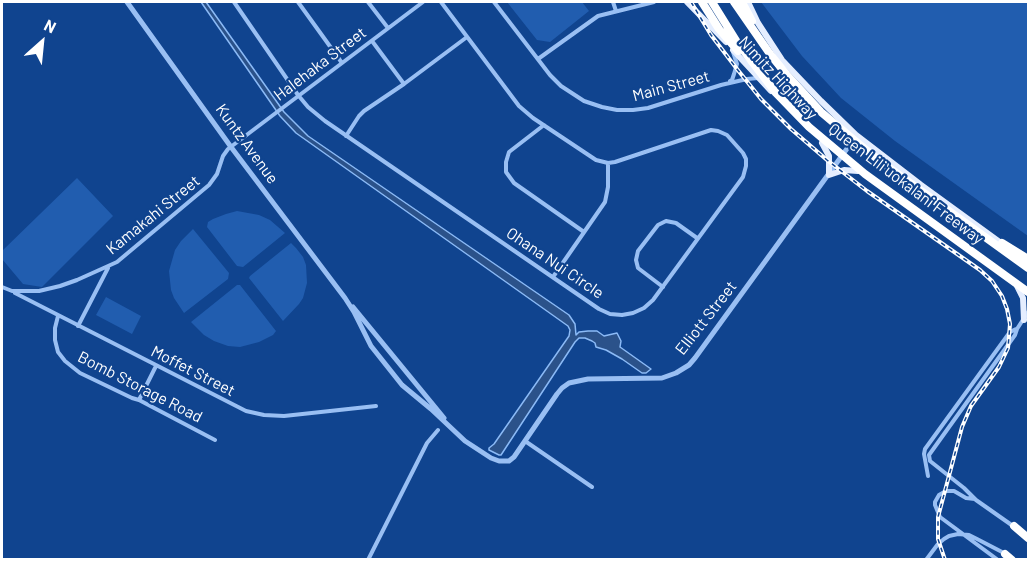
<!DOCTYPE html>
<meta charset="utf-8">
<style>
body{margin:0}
#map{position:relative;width:1030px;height:561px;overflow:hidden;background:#10448f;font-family:Barlow,sans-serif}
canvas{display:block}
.frame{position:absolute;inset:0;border:3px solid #fff;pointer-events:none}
.north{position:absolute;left:12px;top:12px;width:60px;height:60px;-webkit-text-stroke:4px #10448f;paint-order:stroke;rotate:27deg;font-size:16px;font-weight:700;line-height:24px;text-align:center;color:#fff}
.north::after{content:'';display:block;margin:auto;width:21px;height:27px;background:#fff;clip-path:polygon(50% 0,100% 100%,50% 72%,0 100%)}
</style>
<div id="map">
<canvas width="1030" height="561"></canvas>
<div class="frame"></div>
<div class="north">N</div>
</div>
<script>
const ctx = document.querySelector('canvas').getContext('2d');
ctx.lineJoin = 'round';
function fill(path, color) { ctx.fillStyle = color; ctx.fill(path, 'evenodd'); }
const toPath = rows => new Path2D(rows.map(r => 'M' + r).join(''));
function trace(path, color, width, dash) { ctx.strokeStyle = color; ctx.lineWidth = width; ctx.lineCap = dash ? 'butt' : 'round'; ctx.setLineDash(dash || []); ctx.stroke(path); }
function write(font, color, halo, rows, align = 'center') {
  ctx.font = font + ' Barlow,sans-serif'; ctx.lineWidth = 4.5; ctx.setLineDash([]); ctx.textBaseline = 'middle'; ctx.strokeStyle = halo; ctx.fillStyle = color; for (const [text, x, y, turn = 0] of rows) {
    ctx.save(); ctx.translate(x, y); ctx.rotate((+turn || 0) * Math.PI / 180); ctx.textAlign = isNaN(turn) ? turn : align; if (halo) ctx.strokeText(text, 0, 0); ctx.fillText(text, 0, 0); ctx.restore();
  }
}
fill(toPath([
 [507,2,582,2,589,11,550,42,537,40],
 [761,2,1028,2,1028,236,895,141,841,98,802,56],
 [77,178,113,216,42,287,23,284,2,259,2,251],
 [237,211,259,215,270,220,285,233,243,267,237,266,207,227,208,222,213,219,226,214],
 [193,229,229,273,228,279,184,313,174,298,171,290,169,271,175,250,181,241],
 [291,243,296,248,303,257,306,265,307,283,303,298,299,304,283,321,249,278,250,276],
 [237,285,240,285,276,331,273,335,259,342,240,347,228,346,214,341,204,335,191,322],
 [106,297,141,316,132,334,96,315]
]), '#215daf');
const water = toPath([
 [201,2,206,2,284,112,308,136,569,315,575,324,576,335,579,332,588,331,597,331,604,336,617,333,621,341,620,347,651,369,646,373,642,373,622,359,606,350,596,347,595,343,592,341,585,338,579,338,575,342,501,455,499,455,489,450,489,448,494,444,569,336,570,330,568,326,296,133,280,116,201,2]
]);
fill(water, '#2b528a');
trace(water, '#8bbaf6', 1.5);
trace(toPath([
 [234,2,298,95,308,107,325,121,599,309,610,314,622,315,633,313,644,308,653,300,743,177,746,166,746,159,743,153,727,135,718,131,711,130,615,162,608,163,596,160,533,118,519,106,441,2],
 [298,2,342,63],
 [368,2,388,28],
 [494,2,550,75,561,86,584,101,602,107,617,110,633,110,648,108,721,85,747,79,758,78],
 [613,2,616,11],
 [372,41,404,84,467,37],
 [538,59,598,16,654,2],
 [730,81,732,80,734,74,737,64,733,52],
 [544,125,509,152,506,162,506,172,514,183,584,232],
 [346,136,359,116,364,111,404,84],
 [553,277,605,202,608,187,608,163],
 [2,287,12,291,39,291,60,286,77,280,117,262,209,185,217,174,223,156,228,149,423,2],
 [663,287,638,268,636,260,638,251,658,225,666,221,676,223,697,238],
 [15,293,246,411,264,415,284,416,376,406],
 [58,316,55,328,55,340,58,352,65,361,80,373,132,398,139,400,215,440],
 [78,326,108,268],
 [139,400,156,366],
 [525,441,592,487],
 [928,476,924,454,925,449,994,354,1010,332,1016,329],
 [975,499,966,498,954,491,946,491,939,495,935,502,935,505,940,517,998,560],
 [1013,526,976,500,964,488,930,461,929,455,1015,335,1017,329,1028,312],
 [368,560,427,443,438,430],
 [926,560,938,544,944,539,949,536,958,534,969,535,977,539,1004,553]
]), '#99bff3', 4);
trace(toPath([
 [127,2,231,147,345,298,354,312,371,346,402,385,431,409,465,441,491,458,499,461,509,461,514,457,557,394,562,388,569,383,588,379,662,378,676,373,689,365,695,358,854,139],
 [353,307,444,418]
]), '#99bff3', 5);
trace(toPath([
 [687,2,726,42],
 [748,2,758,23,782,60,821,101,856,135,921,185,1005,246],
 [733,50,771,91],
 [822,143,829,156,829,175,844,170,858,171],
 [1017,286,1023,298,1024,320]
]), '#e5eeff', 6);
trace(toPath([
 [702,2,719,29,738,51],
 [712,2,737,42,776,93,809,127,865,174,1028,292],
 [734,2,770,54,786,74,821,112,860,145,881,162,1028,268],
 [742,2,752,21],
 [1002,243,1028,259],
 [1014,526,1028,538],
 [1005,554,1012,560]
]), '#fff', 8);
const rail = toPath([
 [691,2,711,35,737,69,761,99,791,129,827,160,867,191,980,270,992,281,1002,296,1007,309,1010,324,1008,348,999,367,971,406,962,427,938,517,938,539,945,560]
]);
trace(rail, '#fff', 4);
trace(rail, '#10448f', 1.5, [4.5]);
write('16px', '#fff', '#10448f', [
 ["Halehaka Street",320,64,-37],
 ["Nimitz Highway",778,78,47],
 ["Main Street",671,86,-15],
 ["Kuntz Avenue",247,144,54],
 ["Queen Liliʻuokalani Freeway",906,184,37],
 ["Kamakahi Street",153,215,-39],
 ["Ohana Nui Circle",555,263,34],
 ["Elliott Street",706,318,-52],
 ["Moffet Street",193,371,27],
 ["Bomb Storage Road",140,387,27]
]);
</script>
